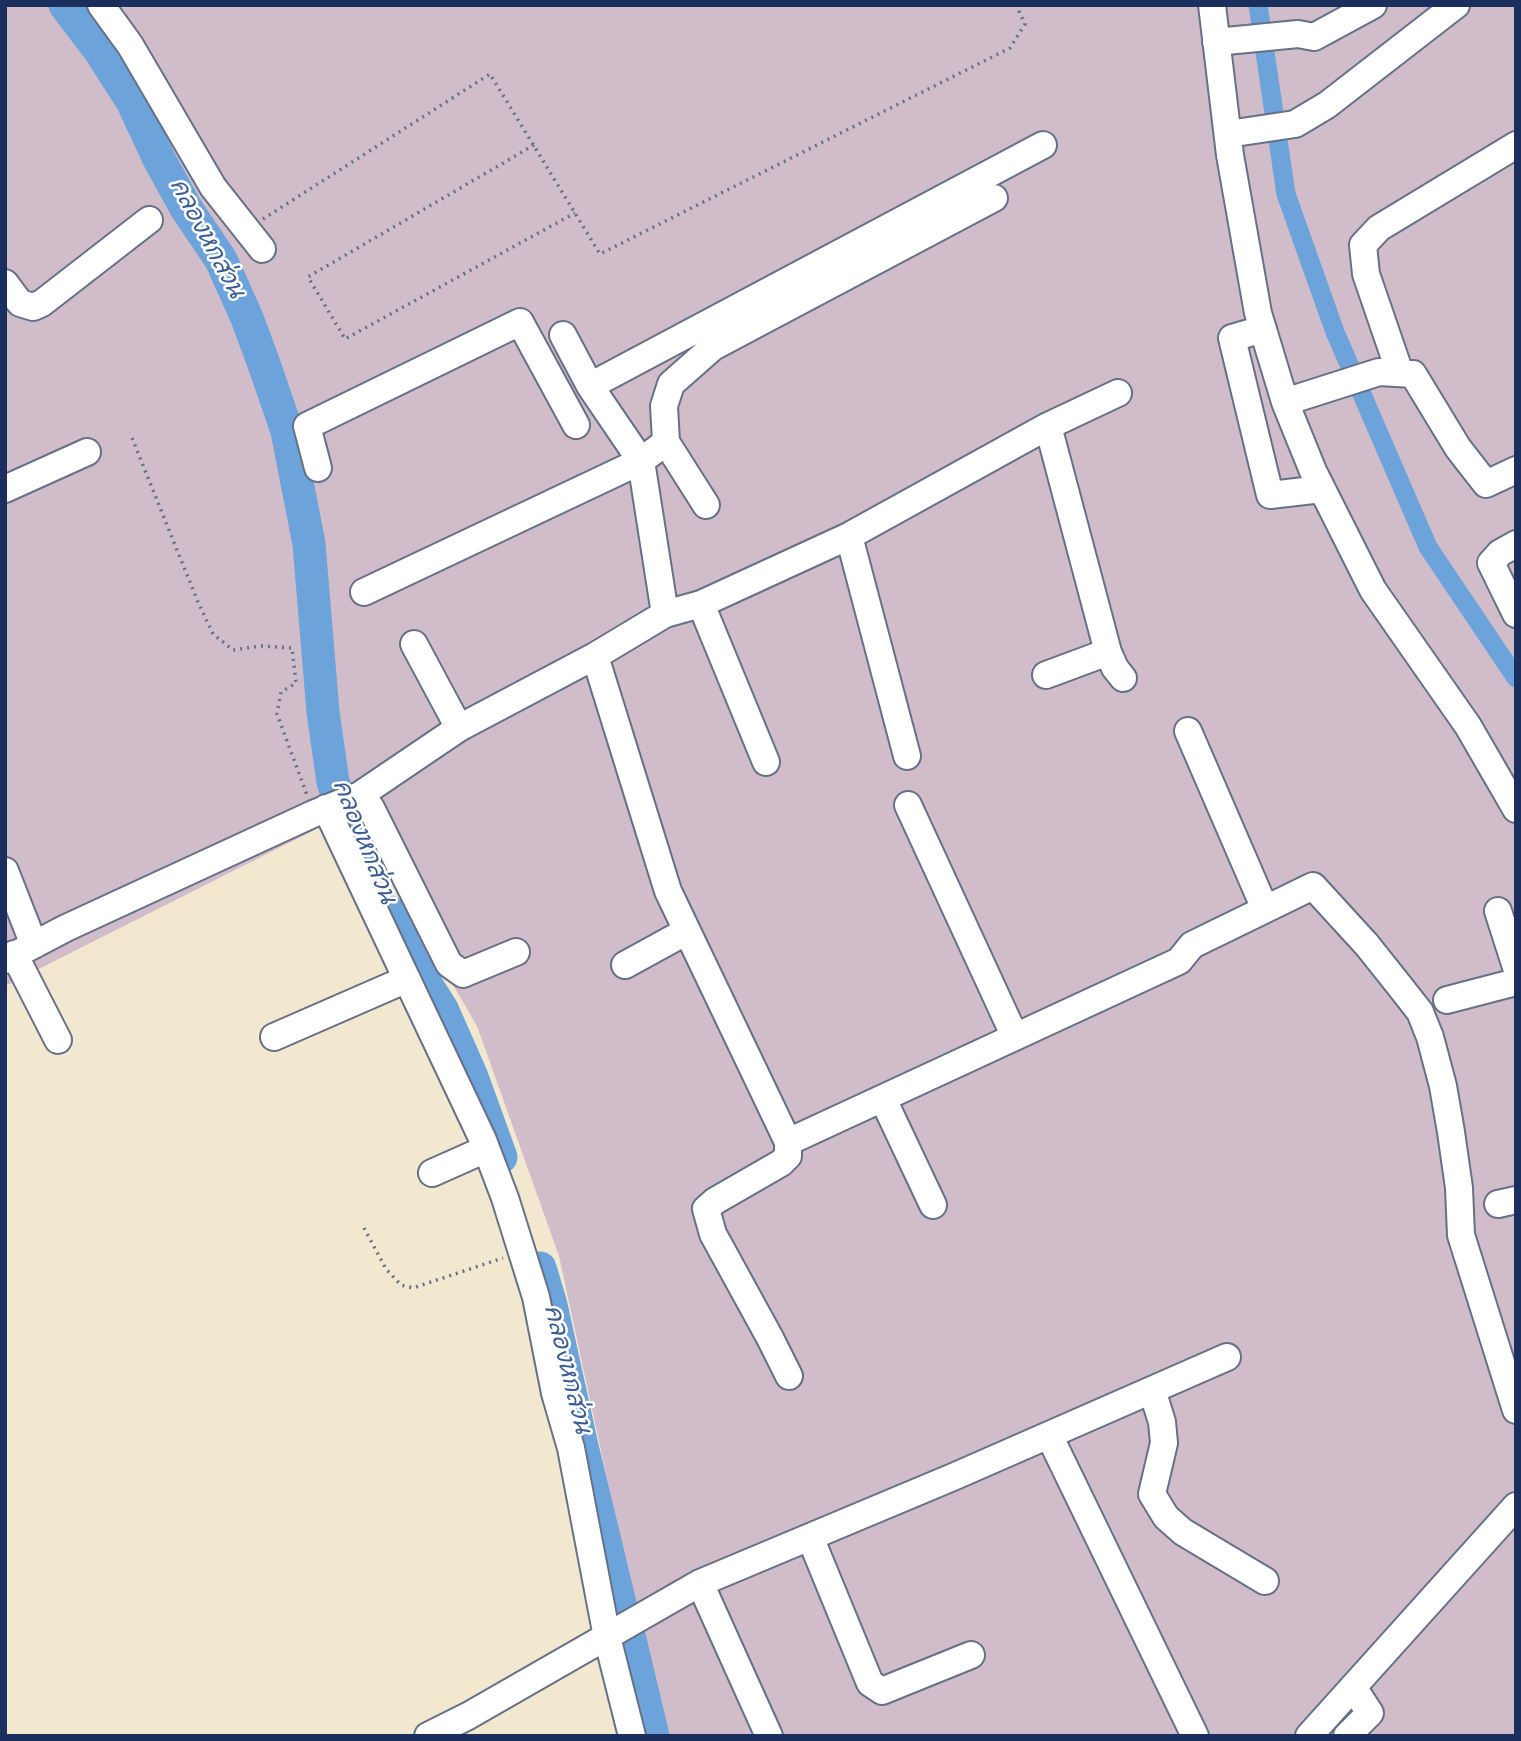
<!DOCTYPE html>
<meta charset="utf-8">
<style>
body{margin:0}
#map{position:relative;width:1521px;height:1741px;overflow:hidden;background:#f2e8cf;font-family:Dekko,sans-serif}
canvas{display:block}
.frame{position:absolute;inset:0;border:7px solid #1b2f5e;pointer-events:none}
</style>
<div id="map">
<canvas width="1521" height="1741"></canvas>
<div class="frame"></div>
</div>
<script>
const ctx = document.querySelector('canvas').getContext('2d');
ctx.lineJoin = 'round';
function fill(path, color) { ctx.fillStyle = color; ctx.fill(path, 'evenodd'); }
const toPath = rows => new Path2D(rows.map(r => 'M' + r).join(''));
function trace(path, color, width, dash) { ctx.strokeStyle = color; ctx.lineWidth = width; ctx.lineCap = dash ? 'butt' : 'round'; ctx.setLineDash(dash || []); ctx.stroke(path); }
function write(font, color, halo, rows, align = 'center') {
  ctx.font = font + ' Dekko,"Playpen Sans Thai",sans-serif'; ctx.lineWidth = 5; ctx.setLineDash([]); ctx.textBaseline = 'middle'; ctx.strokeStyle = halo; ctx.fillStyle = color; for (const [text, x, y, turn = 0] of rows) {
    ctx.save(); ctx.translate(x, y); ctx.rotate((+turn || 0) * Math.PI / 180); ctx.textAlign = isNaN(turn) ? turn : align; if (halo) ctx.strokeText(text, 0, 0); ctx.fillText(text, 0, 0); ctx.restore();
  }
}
fill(toPath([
 [5,5,1516,5,1516,1736,667,1736,636,1613,559,1256,477,1026,429,944,360,807,5,986]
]), '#d1bdca');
trace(toPath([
 [1258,5,1286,194,1335,332,1428,547,1516,678]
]), '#6ba3da', 19);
trace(toPath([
 [65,5,100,51,132,101,159,159,186,208,221,260,247,318,265,367,287,431,309,544,323,712,333,782,350,831,367,865],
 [388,911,416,968,442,1009,472,1077,501,1157],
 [540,1268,551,1305,582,1446,623,1616],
 [627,1627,653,1736]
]), '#6ba3da', 33);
const minor = toPath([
 [101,5,130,45,213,187,262,249],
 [1212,5,1230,155,1258,313,1285,402,1313,471,1373,590,1468,726,1516,809],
 [1216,42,1298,34,1314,37,1373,5],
 [1228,134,1295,124,1327,105,1456,5],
 [5,283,20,303,33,307,42,303,149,220],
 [1263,329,1232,338,1270,495,1322,489],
 [563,335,590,386,641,461,665,614],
 [1400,373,1366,274,1363,245,1379,228,1516,145],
 [590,386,1043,145],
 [1285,402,1379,372,1413,374,1458,448,1486,484,1516,470],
 [1048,426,1108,652,1115,668,1123,678],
 [666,442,706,505],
 [318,468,307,426,520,322,576,425],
 [5,489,87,452],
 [849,536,907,756],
 [1516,544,1500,553,1491,563,1516,614],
 [364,592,641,461,666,442,664,406,671,384,713,347,994,198],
 [701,604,766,762],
 [414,644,459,728],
 [595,656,668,891,788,1142,788,1156,781,1163,715,1201,706,1209,713,1234,770,1338,789,1376],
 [1046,675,1108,652],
 [1188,731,1265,909],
 [360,795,371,808,449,964,463,974,516,952],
 [908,805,1015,1037],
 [326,808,483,1140,505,1198,536,1297,555,1393,571,1448,607,1637,632,1736],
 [5,871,34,945],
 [1498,911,1516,967],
 [14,954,58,1040],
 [5,960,66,928,313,814,360,795,459,728,595,656,665,614,701,604,849,536,1048,426,1118,393],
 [625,965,687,931],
 [1447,1000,1516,982],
 [274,1037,407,979],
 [883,1099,933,1205],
 [788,1142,1179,961,1192,945,1313,886,1367,945,1402,989,1420,1012,1430,1037,1443,1086,1451,1132,1459,1188,1461,1235,1516,1410],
 [432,1173,486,1149],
 [1498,1204,1516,1200],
 [1152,1390,1162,1422,1164,1443,1152,1494,1166,1517,1183,1532,1265,1581],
 [1049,1435,1195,1736],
 [810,1537,870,1683,882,1691,971,1655],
 [700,1583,769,1736],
 [428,1736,468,1716,700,1583,953,1477,1227,1357],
 [1309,1736,1516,1506],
 [1347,1736,1370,1713,1353,1687]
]);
trace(minor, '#667086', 30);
trace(toPath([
 [534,145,308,277,345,339,575,213],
 [263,219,490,74,600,254,1010,48,1025,24,1016,5],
 [132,438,198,602,213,634,233,650,262,646,292,648,296,683,281,692,277,714,307,795],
 [364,1228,386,1269,401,1285,413,1288,503,1258]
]), '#667086', 3.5, [2, 5]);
trace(minor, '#fff', 26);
write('italic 24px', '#3b5d90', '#fff', [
 ["คลองหกส่วน",204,240,62],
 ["คลองหกส่วน",361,843,68],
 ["คลองหกส่วน",564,1370,76]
]);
</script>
